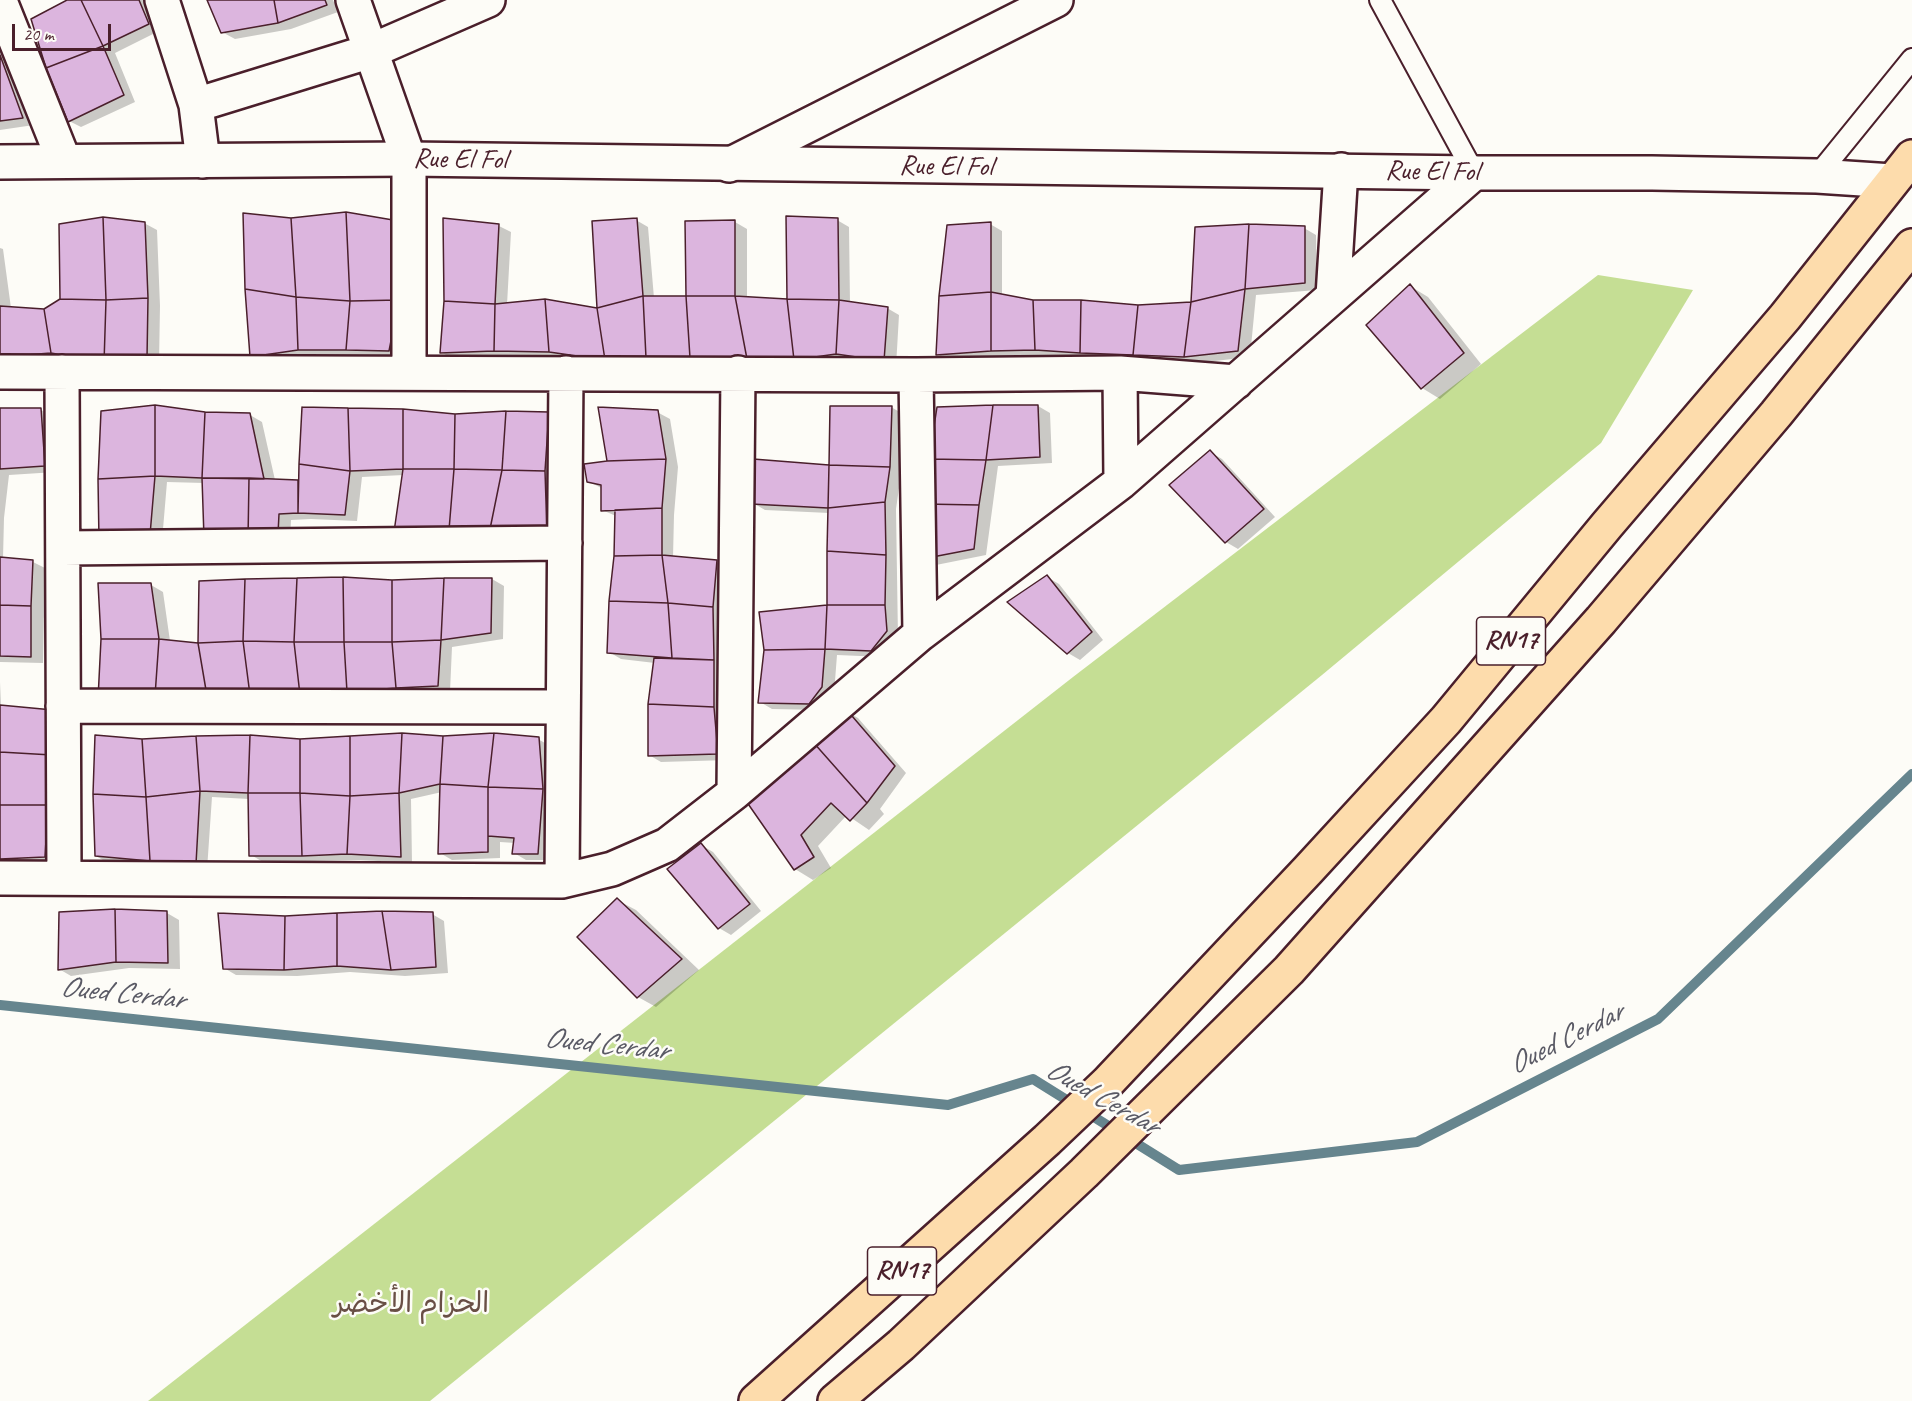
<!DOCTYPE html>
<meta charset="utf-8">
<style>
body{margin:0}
#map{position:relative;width:1912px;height:1401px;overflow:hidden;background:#fdfcf7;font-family:Caveat,sans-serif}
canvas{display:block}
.scale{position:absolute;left:12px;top:24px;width:99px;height:27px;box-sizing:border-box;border:3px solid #4a1f2b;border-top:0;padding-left:8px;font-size:18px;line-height:21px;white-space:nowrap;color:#4a1f2b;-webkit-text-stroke:4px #fdfcf7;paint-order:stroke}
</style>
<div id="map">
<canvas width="1912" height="1401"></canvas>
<div class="scale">20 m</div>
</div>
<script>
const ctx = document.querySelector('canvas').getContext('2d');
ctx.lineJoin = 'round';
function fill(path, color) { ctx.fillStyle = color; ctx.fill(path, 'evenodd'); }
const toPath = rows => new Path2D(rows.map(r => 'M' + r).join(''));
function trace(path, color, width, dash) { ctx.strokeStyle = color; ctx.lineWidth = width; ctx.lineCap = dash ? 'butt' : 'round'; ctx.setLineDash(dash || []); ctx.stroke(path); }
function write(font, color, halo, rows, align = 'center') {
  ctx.font = font + ' Caveat,"Playpen Sans Arabic",sans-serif'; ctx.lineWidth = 5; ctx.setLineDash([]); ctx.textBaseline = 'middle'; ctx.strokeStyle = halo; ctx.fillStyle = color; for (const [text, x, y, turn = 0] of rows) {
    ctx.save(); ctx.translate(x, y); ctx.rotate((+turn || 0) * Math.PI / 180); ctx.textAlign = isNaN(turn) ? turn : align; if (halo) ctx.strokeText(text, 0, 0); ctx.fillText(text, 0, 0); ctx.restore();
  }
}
fill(toPath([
 [1598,275,1693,290,1601,443,1322,675,430,1401,148,1401,1073,677]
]), '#c5de94');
fill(toPath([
 [70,0,147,0,161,30,115,53,135,102,81,127,69,121],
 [209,0,333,0,338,12,291,29,235,39,222,32],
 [0,43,34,125,0,130],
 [292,219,393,221,400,357,311,356,264,363,252,356],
 [445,219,499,226,511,232,507,305,599,309,636,220,648,227,654,298,688,298,686,223,735,222,747,229,747,298,788,301,837,220,849,227,850,303,887,308,899,315,896,367,507,357,453,359,441,352,446,301],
 [144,223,157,230,160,306,159,364,0,363,0,248,3,249,11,308,45,310,61,300],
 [990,224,1002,231,1002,296,1033,301,1138,307,1192,303,1304,228,1316,235,1317,290,1256,295,1250,357,1197,363,1048,357,1004,357,949,361,937,354],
 [1410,286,1428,297,1481,364,1440,399,1422,388],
 [1038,406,1050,413,1052,463,998,466,986,555,936,565,924,558,924,504],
 [891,407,903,414,901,474,896,509,898,638,884,657,837,655,834,694,822,710,772,709,760,702,828,606,829,513,765,510,753,503,831,467],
 [0,409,41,410,53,416,56,472,9,475,4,518,3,559,33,562,45,568,43,663,0,662],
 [657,412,670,419,678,467,674,515,673,558,716,562,728,569,729,760,661,762,649,755,655,663,621,659,609,652,616,556,616,516,602,510,603,489,588,481],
 [205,413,250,415,262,422,275,480,300,481,455,415,549,414,561,421,559,538,404,475,362,477,357,521,311,519,291,520,290,540,204,483,167,482,162,541,100,540],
 [1210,452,1222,459,1275,517,1238,549,1226,542],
 [1047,577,1059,584,1103,640,1080,660,1068,653],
 [492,579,504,586,503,639,452,647,450,692,168,702,151,585,163,592,170,641,200,645,392,582],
 [0,682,1,706,53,711,57,863,9,866,0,860],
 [846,711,858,718,906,773,880,809,884,814,869,830,847,815,818,846,831,868,813,880,795,869,746,798],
 [443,737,538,739,550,746,549,860,526,860,514,853,515,843,500,842,500,858,452,860,440,853,442,792,411,799,412,863,360,860,263,862,251,855,249,799,212,797,207,870,108,863,96,856,142,740,300,740],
 [701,845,713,852,761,911,731,935,719,928],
 [617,900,636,910,699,970,656,1007,638,997],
 [167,913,179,920,180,969,129,968,71,976,59,969],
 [432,914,444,921,448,973,405,976,350,972,297,976,236,975,224,968]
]), '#0003');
trace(toPath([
 [0,1005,948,1105,1033,1079,1179,1170,1417,1142,1658,1019,1912,774]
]), '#66858e', 10);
const building = toPath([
 [67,0,81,0,103,46,46,68,31,19,67,0],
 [81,0,139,0,149,24,103,46,81,0],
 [207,0,274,0,278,23,221,33,207,0],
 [274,0,325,0,327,5,278,23,274,0],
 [103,46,124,95,68,122,46,68,103,46],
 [0,55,23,118,0,121,0,55],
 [346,212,393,220,399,300,350,301,346,212],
 [346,212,350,301,296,297,291,218,346,212],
 [243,213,291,218,296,297,245,289,243,213],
 [786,216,838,218,839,300,787,299,786,216],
 [103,217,106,300,60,299,59,224,103,217],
 [103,217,145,222,148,298,106,300,103,217],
 [443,218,499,224,495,304,444,301,443,218],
 [637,218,643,296,597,308,592,221,637,218],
 [735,220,735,296,686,296,685,221,735,220],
 [991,222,991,292,939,296,947,225,991,222],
 [1249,224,1245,289,1191,302,1195,227,1249,224],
 [1249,224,1305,226,1305,283,1245,289,1249,224],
 [1410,284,1464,353,1421,389,1366,325,1410,284],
 [245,289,296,297,298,350,250,357,245,289],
 [1245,289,1238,351,1184,357,1191,302,1245,289],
 [991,292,991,351,936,355,939,296,991,292],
 [991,292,1033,300,1035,350,991,351,991,292],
 [643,296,646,358,605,360,597,308,643,296],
 [643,296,686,296,690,358,646,358,643,296],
 [686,296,735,296,747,359,690,358,686,296],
 [735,296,787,299,794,360,747,359,735,296],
 [296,297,350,301,346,350,298,350,296,297],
 [148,298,147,358,104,363,106,300,148,298],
 [60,299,106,300,104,363,51,353,44,309,60,299],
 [545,299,597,308,605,360,549,352,545,299],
 [545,299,549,352,494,351,495,304,545,299],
 [787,299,839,300,836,354,794,360,787,299],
 [399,300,389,351,346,350,350,301,399,300],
 [839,300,888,307,884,361,836,354,839,300],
 [1033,300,1081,300,1080,353,1035,350,1033,300],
 [1081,300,1138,305,1133,355,1080,353,1081,300],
 [444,301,495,304,494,351,440,353,444,301],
 [1191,302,1184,357,1133,355,1138,305,1191,302],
 [0,306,44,309,51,353,0,357,0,306],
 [155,405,205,412,202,478,155,476,155,405],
 [155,405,155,476,98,479,101,411,155,405],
 [993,405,986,460,929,459,937,407,993,405],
 [993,405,1038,405,1040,457,986,460,993,405],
 [830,406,892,406,890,467,829,465,830,406],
 [302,407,348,408,350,471,299,464,302,407],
 [598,407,658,410,666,459,607,461,598,407],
 [0,408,41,408,45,466,0,469,0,408],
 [348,408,403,409,403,469,350,471,348,408],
 [403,409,455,414,454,469,403,469,403,409],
 [506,411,502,470,454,469,455,414,506,411],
 [506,411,549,412,545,471,502,470,506,411],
 [205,412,250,413,264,479,202,478,205,412],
 [1210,450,1264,509,1225,543,1169,485,1210,450],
 [666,459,662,508,601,511,601,485,587,482,584,464,607,461,666,459],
 [753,459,829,465,828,508,751,504,753,459],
 [929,459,986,460,979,505,923,504,929,459],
 [299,464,350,471,345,515,298,513,299,464],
 [829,465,890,467,885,502,828,508,829,465],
 [403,469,454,469,449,530,394,532,403,469],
 [454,469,502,470,489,534,449,530,454,469],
 [502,470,545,471,547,532,489,534,502,470],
 [155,476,150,535,99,541,98,479,155,476],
 [202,478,249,478,248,539,204,538,202,478],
 [249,478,298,480,298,513,279,514,278,534,248,539,249,478],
 [885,502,886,555,827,551,828,508,885,502],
 [923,504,979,505,974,549,922,559,923,504],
 [662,508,662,555,614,556,615,510,662,508],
 [827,551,886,555,885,605,827,605,827,551],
 [662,555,717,560,713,607,668,603,662,555],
 [662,555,668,603,609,601,614,556,662,555],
 [0,557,33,560,31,606,0,605,0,557],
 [1047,575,1092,632,1067,654,1007,602,1047,575],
 [343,577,344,642,294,642,297,578,343,577],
 [343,577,392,580,392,642,344,642,343,577],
 [297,578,294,642,243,641,245,579,297,578],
 [444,578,492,578,491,633,441,640,444,578],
 [444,578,441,640,392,642,392,580,444,578],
 [245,579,243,641,198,643,199,581,245,579],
 [98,583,151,583,159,639,101,639,98,583],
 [609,601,668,603,672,658,607,653,609,601],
 [668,603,713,607,714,660,672,658,668,603],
 [0,605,31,606,31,657,0,656,0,605],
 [827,605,825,649,764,650,759,612,827,605],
 [827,605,885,605,887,631,871,651,825,649,827,605],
 [101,639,159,639,155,696,98,699,101,639],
 [159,639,198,643,207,696,155,696,159,639],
 [441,640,438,686,396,688,392,642,441,640],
 [243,641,294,642,300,695,250,695,243,641],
 [243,641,250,695,207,696,198,643,243,641],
 [294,642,344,642,347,692,300,695,294,642],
 [344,642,392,642,396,688,347,692,344,642],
 [825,649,822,687,809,704,758,703,764,650,825,649],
 [654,658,714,660,714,707,648,704,654,658],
 [648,704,714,707,718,754,648,756,648,704],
 [0,705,53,710,52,755,0,752,0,705],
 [846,709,895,766,867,803,813,742,846,709],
 [402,733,399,793,350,796,350,736,402,733],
 [402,733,443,736,440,784,399,793,402,733],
 [494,733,539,737,543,789,488,787,494,733],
 [494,733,488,787,440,784,443,736,494,733],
 [95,735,142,739,146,797,93,794,95,735],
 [250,735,248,793,200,791,196,736,250,735],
 [250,735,300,739,300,793,248,793,250,735],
 [196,736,200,791,146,797,142,739,196,736],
 [350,736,350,796,300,793,300,739,350,736],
 [813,742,867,803,850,821,831,803,801,835,814,857,794,870,744,798,813,742],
 [0,752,52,755,48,805,0,805,0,752],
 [440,784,488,787,488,852,438,854,440,784],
 [488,787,543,789,538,854,512,854,514,838,488,836,488,787],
 [200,791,196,864,150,861,146,797,200,791],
 [248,793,300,793,302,856,249,856,248,793],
 [300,793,350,796,347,854,302,856,300,793],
 [399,793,401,857,347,854,350,796,399,793],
 [93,794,146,797,150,861,95,856,93,794],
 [0,805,48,805,45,857,0,859,0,805],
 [701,843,750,904,718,929,667,869,701,843],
 [617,898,682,959,637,998,577,937,617,898],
 [115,909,116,962,58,970,59,912,115,909],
 [115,909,167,911,168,963,116,962,115,909],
 [382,911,391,970,337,966,337,913,382,911],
 [382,911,433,912,436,967,391,970,382,911],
 [218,913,285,916,284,970,223,969,218,913],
 [337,913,337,966,284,970,285,916,337,913]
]);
fill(building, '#dcb5de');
trace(building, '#4a1f2b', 1.5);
const service = toPath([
 [1380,0,1474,173],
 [1817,176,1912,59]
]);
const minor = toPath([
 [162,0,196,105,203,161],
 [353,0,409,159,409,373],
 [0,1,64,161],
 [196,105,371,51,488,0],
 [729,165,1056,0],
 [1333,296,1341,170],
 [0,372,916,375,1120,373,1236,382],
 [62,372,64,878],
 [1120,373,1121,482],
 [916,375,920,634],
 [63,548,565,543],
 [63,706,563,707],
 [734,793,738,373],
 [0,878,562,881,612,869,667,845,734,793,920,634,1121,482,1474,173],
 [562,881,566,373]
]);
const tertiary = toPath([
 [0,162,409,159,1474,173,1652,173,1817,176,1892,181]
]);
const trunk = toPath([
 [756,1401,1047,1140,1107,1083,1308,870,1446,720,1607,525,1785,317,1912,157],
 [835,1401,901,1345,1084,1173,1289,970,1601,620,1776,414,1912,246]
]);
trace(service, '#4a1f2b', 24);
trace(minor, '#4a1f2b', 38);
trace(tertiary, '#4a1f2b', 38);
trace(trunk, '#4a1f2b', 38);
trace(service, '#fdfcf7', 20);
trace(minor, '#fdfcf7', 33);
trace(tertiary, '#fdfcf7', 33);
trace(trunk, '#fddcac', 33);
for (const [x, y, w] of [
 [1511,641,69],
 [902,1271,69]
]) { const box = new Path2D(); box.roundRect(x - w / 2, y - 24, w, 48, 4.5); ctx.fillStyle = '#fdfcf7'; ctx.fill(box); trace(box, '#4a1f2b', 1.5); }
write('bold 27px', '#4a1f2b', null, [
 ["RN17",1511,641],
 ["RN17",902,1271]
]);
write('28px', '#4a1f2b', '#fdfcf7', [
 ["Rue El Fol",460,160,1],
 ["Rue El Fol",946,167,1],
 ["Rue El Fol",1432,172,1]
]);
write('28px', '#694f45', '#fdfcf7', [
 ["الحزام الأخضر",411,1305]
]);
write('italic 30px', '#5a5a65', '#fdfcf7', [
 ["Oued Cerdar",122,994,6],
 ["Oued Cerdar",1566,1039,-27],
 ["Oued Cerdar",606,1045,6],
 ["Oued Cerdar",1102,1098,29]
]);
</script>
